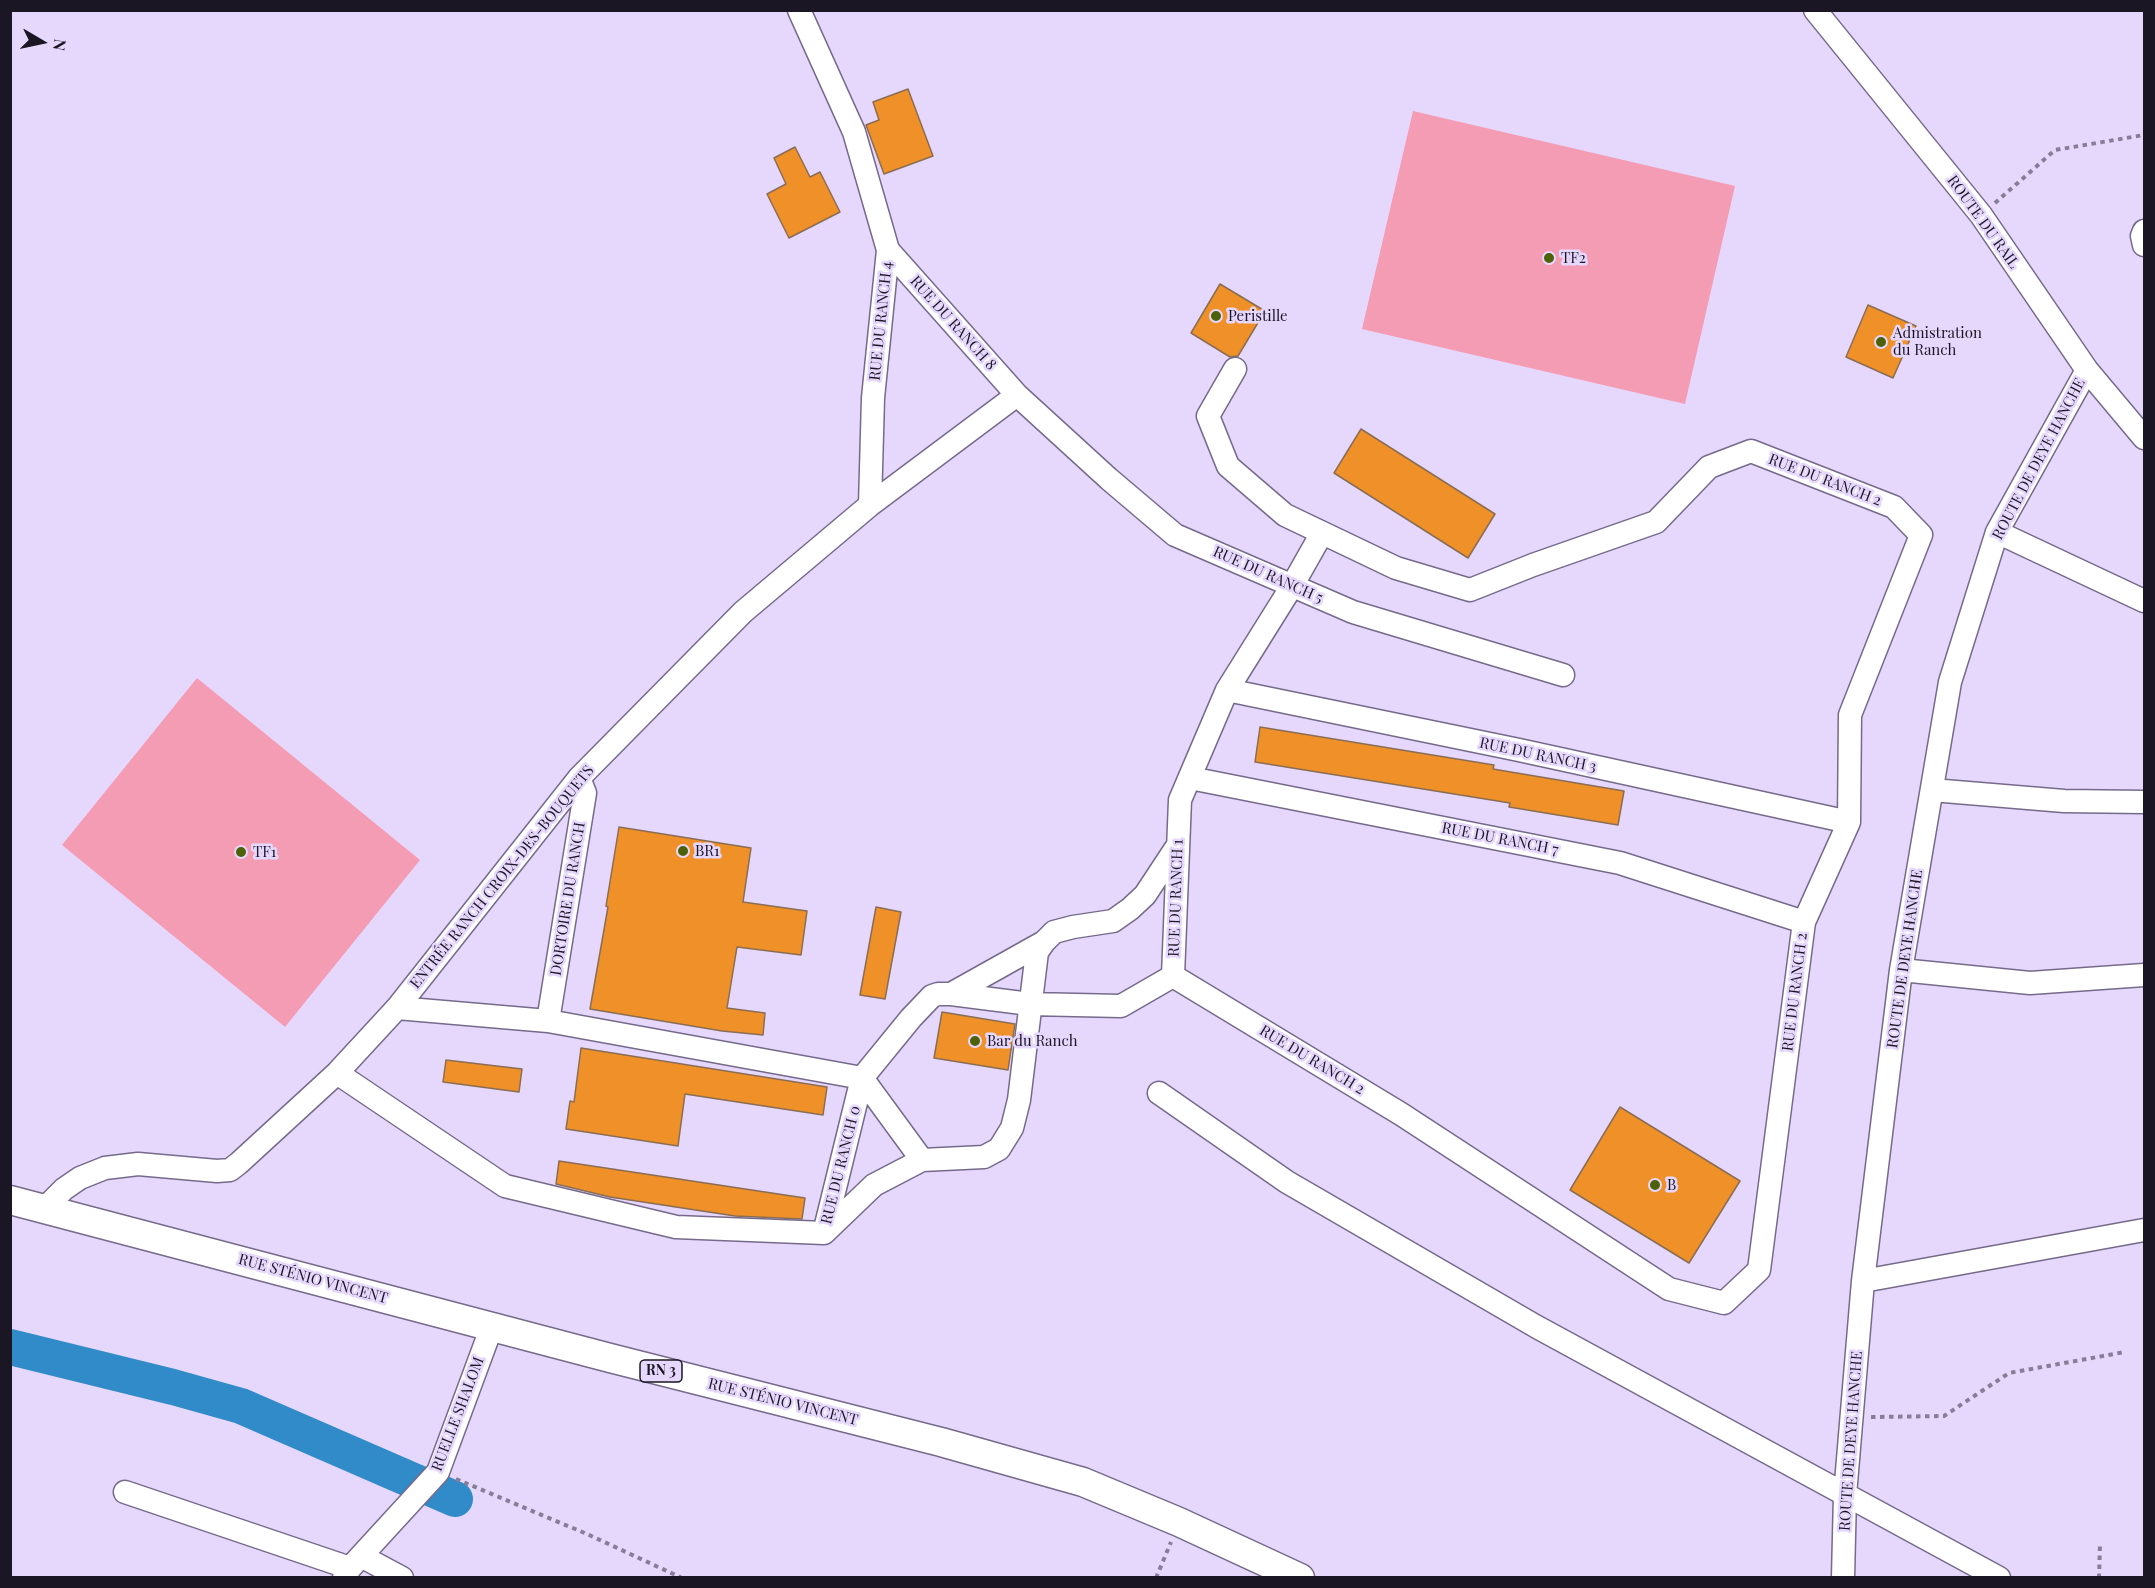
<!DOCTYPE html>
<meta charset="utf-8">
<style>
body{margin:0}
#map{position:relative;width:2155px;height:1588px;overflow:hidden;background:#e6d8fd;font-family:"Playfair Display",serif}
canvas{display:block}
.frame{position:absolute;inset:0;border:12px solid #1b1623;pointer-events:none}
.north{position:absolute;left:12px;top:12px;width:60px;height:60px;-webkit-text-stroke:4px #e6d8fd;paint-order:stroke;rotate:99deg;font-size:16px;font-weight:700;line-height:24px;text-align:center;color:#1b1623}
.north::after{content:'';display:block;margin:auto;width:21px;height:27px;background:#1b1623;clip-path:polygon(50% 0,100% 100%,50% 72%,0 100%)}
</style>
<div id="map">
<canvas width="2155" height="1588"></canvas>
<div class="frame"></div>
<div class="north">N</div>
</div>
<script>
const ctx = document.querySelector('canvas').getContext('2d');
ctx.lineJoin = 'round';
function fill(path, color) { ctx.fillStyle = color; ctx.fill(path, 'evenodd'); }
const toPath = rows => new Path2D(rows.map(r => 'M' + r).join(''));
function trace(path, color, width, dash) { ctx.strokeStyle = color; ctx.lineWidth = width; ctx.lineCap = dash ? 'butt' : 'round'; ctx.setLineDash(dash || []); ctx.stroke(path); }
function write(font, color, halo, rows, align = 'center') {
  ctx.font = font + ' "Playfair Display",serif'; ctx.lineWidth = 5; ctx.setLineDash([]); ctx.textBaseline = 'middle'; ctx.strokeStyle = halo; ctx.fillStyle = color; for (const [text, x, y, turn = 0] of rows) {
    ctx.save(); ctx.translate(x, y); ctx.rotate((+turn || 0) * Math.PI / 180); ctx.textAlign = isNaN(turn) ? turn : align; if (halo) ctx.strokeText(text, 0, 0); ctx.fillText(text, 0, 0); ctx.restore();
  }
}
fill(toPath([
 [1413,111,1735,186,1685,404,1362,329],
 [197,678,420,860,285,1027,62,845]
]), '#f49cb3');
trace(toPath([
 [10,1347,173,1387,241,1406,455,1499]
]), '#318bc9', 36);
const building = toPath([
 [908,89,933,156,884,174,866,125,879,120,873,102,908,89],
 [795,147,810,177,820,172,840,212,789,238,767,194,786,184,774,158,795,147],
 [1220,284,1265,311,1238,356,1230,357,1191,333,1220,284],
 [1868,305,1916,326,1893,378,1846,357,1868,305],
 [1361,429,1495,514,1468,558,1334,473,1361,429],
 [1260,727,1494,765,1493,769,1624,791,1618,825,1509,807,1510,803,1255,762,1260,727],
 [619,827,751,848,743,902,807,911,801,955,737,947,727,1008,765,1013,763,1035,722,1031,590,1009,608,907,606,906,619,827],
 [876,907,901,912,885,999,860,995,876,907],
 [942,1012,1015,1024,1008,1070,934,1058,942,1012],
 [581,1048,827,1087,823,1115,685,1094,678,1146,566,1129,570,1101,574,1102,581,1048],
 [446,1060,522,1069,519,1092,443,1082,446,1060],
 [1620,1107,1740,1181,1689,1263,1570,1190,1620,1107],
 [559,1161,805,1198,802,1219,735,1216,610,1197,556,1184,559,1161]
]);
fill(building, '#ef9128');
trace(building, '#8a6d54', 1.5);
const minor = toPath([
 [799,10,854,132,888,250,873,398,870,505],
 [1815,10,1981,215,2087,370,2144,438],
 [2144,231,2142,236,2144,245],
 [888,250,1017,395,1109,479,1175,535,1353,612,1563,675],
 [1997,532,2144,601],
 [1227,690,1519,750,1849,822],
 [1190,778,1620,863,1804,922],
 [1932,790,2064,801,2144,802],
 [1901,970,2030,983,2144,975],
 [1173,976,1401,1114,1669,1289,1724,1303,1759,1270,1804,922,1849,822,1850,715,1921,535,1894,507,1751,451,1709,467,1656,522,1533,565,1470,590,1396,568,1285,515,1228,466,1208,416,1235,369],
 [951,994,1044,942],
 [548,1021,585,793,579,778],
 [337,1073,505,1186,676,1227,824,1233,862,1078,548,1021,397,1008],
 [1159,1093,1287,1182,1537,1327,1999,1578],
 [922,1160,862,1078,911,1018,932,996,938,994,951,994,1030,1004,1121,1006,1173,976,1180,800,1227,690,1292,586,1322,533],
 [44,1209,64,1189,80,1178,105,1168,138,1164,217,1171,230,1170,239,1163,337,1073,397,1008,579,778,743,612,870,505,1017,395],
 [824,1233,874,1185,922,1160,984,1157,999,1149,1012,1128,1019,1100,1037,952,1044,942,1054,932,1073,927,1113,921,1130,909,1145,895,1178,845],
 [1863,1281,2144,1230],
 [125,1492,350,1568],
 [361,1556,402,1578],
 [344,1578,350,1568,438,1472,492,1326],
 [1843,1578,1845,1495,1863,1281,1901,970,1950,682,1997,532,2087,370]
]);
const major = toPath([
 [10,1200,610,1358,941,1442,1083,1482,1179,1522,1300,1578]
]);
trace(minor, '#766a8a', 25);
trace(major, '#766a8a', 31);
trace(toPath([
 [1995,203,2055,150,2144,135],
 [1871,1417,1944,1416,2009,1373,2125,1352],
 [456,1479,587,1534,682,1578],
 [1156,1578,1171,1542],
 [2099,1578,2100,1544]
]), '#877d96', 4, [4.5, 4.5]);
trace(minor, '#fff', 22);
trace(major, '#fff', 28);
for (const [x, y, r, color] of [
 [1549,258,6,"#4d6109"],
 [1216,316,6,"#4d6109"],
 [1881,342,6,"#4d6109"],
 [683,851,6,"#4d6109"],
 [241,852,6,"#4d6109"],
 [975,1041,6,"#4d6109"],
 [1655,1185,6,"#4d6109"]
]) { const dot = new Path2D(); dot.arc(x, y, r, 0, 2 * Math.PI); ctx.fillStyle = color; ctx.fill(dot); trace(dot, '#e6d8fd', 2); }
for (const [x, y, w] of [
 [661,1371,42]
]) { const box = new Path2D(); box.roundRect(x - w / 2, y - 11, w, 22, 4.5); ctx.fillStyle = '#e6d8fd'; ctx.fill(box); trace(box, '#1b1623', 1.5); }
write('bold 14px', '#1b1623', null, [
 ["RN 3",661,1371]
]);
write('15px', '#1b1623', '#e6d8fd', [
 ["ROUTE DU RAIL",1983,222,54],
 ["RUE DU RANCH 4",881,321,-84],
 ["RUE DU RANCH 8",953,323,48],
 ["ROUTE DE DEYE HANCHE",2039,459,-62],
 ["RUE DU RANCH 2",1825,480,21],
 ["RUE DU RANCH 5",1268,575,24],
 ["RUE DU RANCH 3",1538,755,12],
 ["RUE DU RANCH 7",1500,839,11],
 ["ENTRÉE RANCH CROIX-DES-BOUQUETS",502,877,-51],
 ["RUE DU RANCH 1",1176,898,-88],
 ["DORTOIRE DU RANCH",568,899,-81],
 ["ROUTE DE DEYE HANCHE",1905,959,-82],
 ["RUE DU RANCH 2",1795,992,-83],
 ["RUE DU RANCH 2",1312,1060,31],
 ["RUE DU RANCH 0",841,1165,-76],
 ["RUE STÉNIO VINCENT",313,1279,15],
 ["RUE STÉNIO VINCENT",783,1402,14],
 ["RUELLE SHALOM",458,1414,-69],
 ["ROUTE DE DEYE HANCHE",1851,1441,-86]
]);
write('15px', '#1b1623', '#e6d8fd', [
 ["TF2",1561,258],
 ["Peristille",1228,316],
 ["Admistration",1893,333],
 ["du Ranch",1893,350],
 ["BR1",695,851],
 ["TF1",253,852],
 ["Bar du Ranch",987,1041],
 ["B",1667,1185]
], 'left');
</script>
